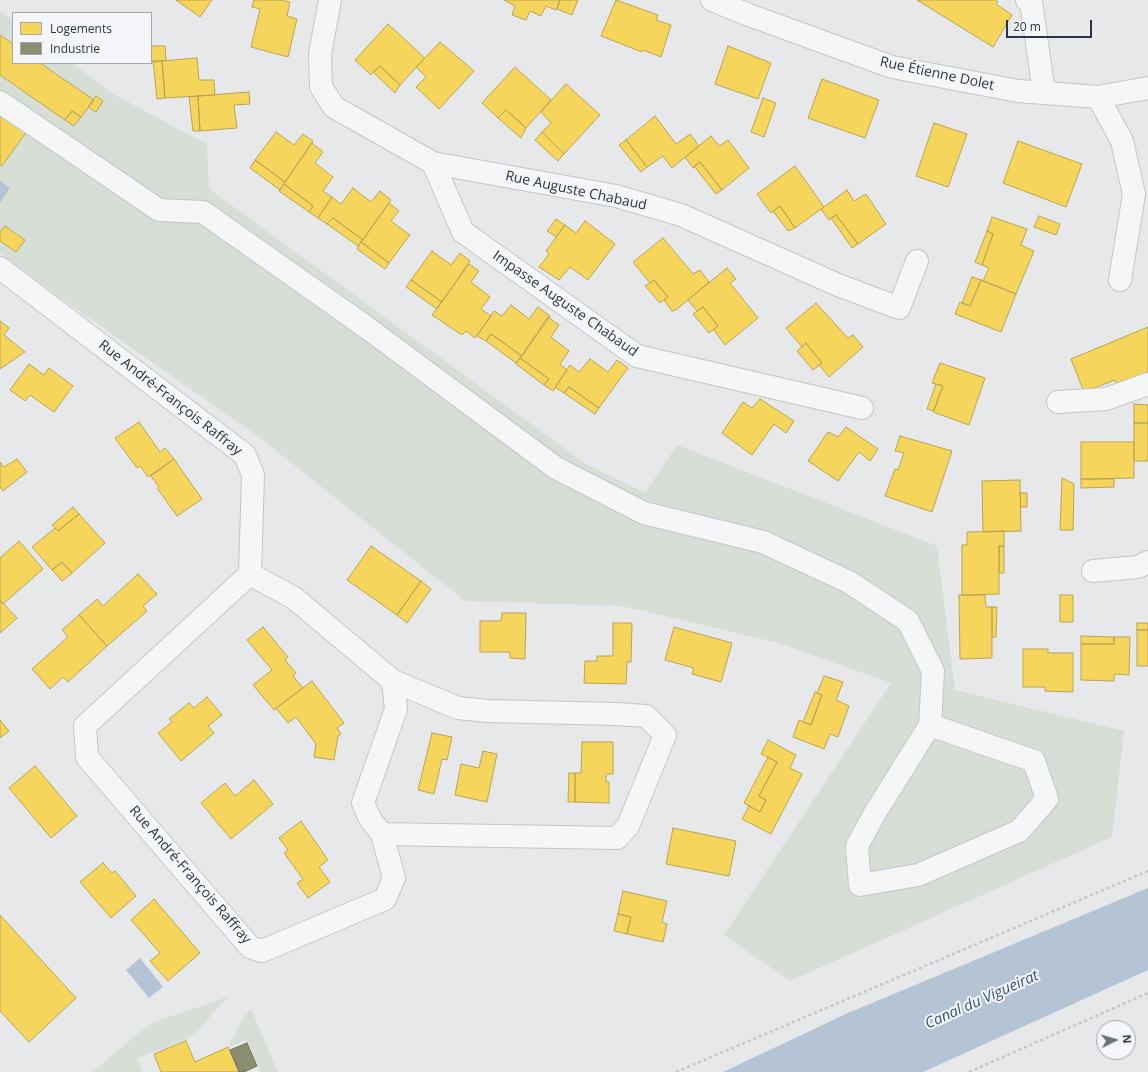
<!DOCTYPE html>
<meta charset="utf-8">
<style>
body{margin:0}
#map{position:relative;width:1148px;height:1072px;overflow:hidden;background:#e6e8ea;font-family:"Open Sans",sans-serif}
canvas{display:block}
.legend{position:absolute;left:12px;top:12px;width:140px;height:52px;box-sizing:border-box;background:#f4f6f9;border:1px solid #a4a8b1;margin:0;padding:5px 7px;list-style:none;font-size:12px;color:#2b3445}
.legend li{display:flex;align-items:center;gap:8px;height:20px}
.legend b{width:20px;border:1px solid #a4a8b1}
.north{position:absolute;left:1096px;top:1020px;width:40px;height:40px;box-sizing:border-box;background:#f4f6f9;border:1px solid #a4a8b1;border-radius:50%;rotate:85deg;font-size:11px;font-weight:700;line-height:16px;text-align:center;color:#2b3445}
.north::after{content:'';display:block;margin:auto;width:14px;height:18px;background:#6c737f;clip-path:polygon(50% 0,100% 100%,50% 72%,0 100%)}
.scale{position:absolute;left:1006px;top:20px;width:86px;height:18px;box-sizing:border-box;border:2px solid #2b3445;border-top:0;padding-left:5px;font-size:12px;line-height:14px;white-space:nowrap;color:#2b3445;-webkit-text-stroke:3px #f4f6f9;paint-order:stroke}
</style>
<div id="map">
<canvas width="1148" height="1072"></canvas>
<ul class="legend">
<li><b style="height:11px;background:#f6d55c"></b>Logements</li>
<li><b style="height:11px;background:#8c8c6e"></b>Industrie</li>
</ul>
<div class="north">N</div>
<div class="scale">20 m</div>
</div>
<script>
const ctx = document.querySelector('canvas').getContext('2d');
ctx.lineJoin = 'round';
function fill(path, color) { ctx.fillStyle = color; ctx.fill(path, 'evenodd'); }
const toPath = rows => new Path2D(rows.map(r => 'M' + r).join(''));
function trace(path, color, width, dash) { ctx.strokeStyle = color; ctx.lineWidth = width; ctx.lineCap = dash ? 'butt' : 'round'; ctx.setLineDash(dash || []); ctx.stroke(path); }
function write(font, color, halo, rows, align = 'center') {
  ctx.font = font + ' "Open Sans",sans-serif'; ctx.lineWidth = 4; ctx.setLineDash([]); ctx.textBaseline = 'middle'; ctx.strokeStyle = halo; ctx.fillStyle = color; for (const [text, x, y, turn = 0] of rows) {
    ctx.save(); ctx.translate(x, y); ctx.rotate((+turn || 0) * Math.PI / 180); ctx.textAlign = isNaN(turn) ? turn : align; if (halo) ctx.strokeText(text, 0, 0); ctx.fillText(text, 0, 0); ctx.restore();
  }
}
fill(toPath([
 [0,11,13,20,13,63,72,63,113,94,207,144,209,189,586,464,645,493,677,445,937,546,955,690,1124,731,1112,837,790,981,724,935,891,683,779,643,622,606,465,601,259,437,73,307,0,253],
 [228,997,199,1029,185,1041,137,1058,143,1072,92,1072,151,1023],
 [251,1009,278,1072,258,1072,260,1071,247,1040,228,1047,244,1016]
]), '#d6ded6');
fill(toPath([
 [0,181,10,188,0,203],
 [1148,888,1148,970,923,1072,723,1072,848,1013],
 [140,958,163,987,149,998,126,970]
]), '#b4c4d5');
const homes = toPath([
 [176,0,212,0,200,17,176,0],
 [254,0,280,0,290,2,287,16,297,19,288,57,251,47,260,9,252,7,254,0],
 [504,0,560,0,556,10,546,6,541,16,530,11,526,20,512,15,515,6,504,0],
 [560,0,578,0,572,15,557,9,560,0],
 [616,0,658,15,656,20,671,25,661,57,643,50,642,52,601,36,616,0],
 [917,0,995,0,998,2,996,4,1012,15,993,47,917,0],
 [388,24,425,58,400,85,380,66,371,75,355,60,388,24],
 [0,35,13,44,13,63,40,63,94,100,81,117,72,111,65,120,0,75,0,35],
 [440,42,474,71,439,109,416,87,426,77,416,67,440,42],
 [151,46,165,46,166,60,151,62,151,46],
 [728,46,771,63,758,99,715,84,728,46],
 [197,58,199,80,214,80,215,95,165,98,162,61,197,58],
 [153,61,162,61,165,98,157,99,153,61],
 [380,66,400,85,395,93,373,72,380,66],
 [515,67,551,100,526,128,506,110,498,118,482,103,515,67],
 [822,79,879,100,865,138,808,118,822,79],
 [566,84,600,115,564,154,542,132,551,123,541,112,566,84],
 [249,92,250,104,234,105,237,128,200,131,198,96,249,92],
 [96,96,103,101,96,112,88,107,96,96],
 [198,96,200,131,193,131,189,97,198,96],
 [763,98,776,103,764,137,751,132,763,98],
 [506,110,526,128,521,138,498,118,506,110],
 [72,111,81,117,74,126,65,120,72,111],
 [0,113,27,131,2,166,0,165,0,113],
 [655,116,676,144,690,134,699,146,672,168,663,156,647,167,626,140,655,116],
 [934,123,967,134,948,187,916,176,934,123],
 [276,132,294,145,303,134,313,141,285,182,255,160,276,132],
 [542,132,564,154,558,161,535,140,542,132],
 [711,136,719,146,728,140,749,168,722,190,700,162,693,168,685,157,711,136],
 [626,140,647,167,641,172,619,145,626,140],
 [1018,141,1082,164,1066,207,1003,183,1018,141],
 [312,143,323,152,315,163,333,177,323,191,332,197,318,218,309,212,313,206,284,184,312,143],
 [255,160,285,182,280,190,250,168,255,160],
 [700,162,722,190,716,194,694,166,700,162],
 [795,166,824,207,795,228,780,206,771,213,757,194,795,166],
 [284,184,313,206,309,212,279,191,284,184],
 [353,188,371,202,380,191,391,200,363,240,333,218,327,224,318,218,332,197,341,204,353,188],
 [847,190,854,201,866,194,886,224,858,244,836,215,829,220,821,209,847,190],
 [389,203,399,211,391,221,410,235,389,263,361,242,389,203],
 [780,206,795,228,788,231,773,211,780,206],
 [836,215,858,244,852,248,831,218,836,215],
 [1039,216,1060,224,1056,235,1034,227,1039,216],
 [992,217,1027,229,1021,245,1034,251,1016,294,983,281,989,268,982,265,993,234,987,231,992,217],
 [333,218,363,240,358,246,327,224,333,218],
 [556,219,565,225,556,237,547,231,556,219],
 [585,221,615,244,588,280,570,267,559,280,539,267,549,254,546,251,565,225,576,233,585,221],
 [5,226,25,240,16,252,0,241,0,232,5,226],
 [987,231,993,234,982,265,975,262,987,231],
 [663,238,693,274,700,270,709,282,676,310,672,311,664,300,668,297,654,280,650,283,633,262,663,238],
 [361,242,389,263,385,269,357,249,361,242],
 [432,251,451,265,460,253,470,261,442,302,411,280,432,251],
 [469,264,479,271,471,282,490,297,481,309,491,316,475,338,466,331,462,335,432,315,469,264],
 [727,268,736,279,730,283,758,318,725,345,714,330,718,326,703,307,697,311,688,300,727,268],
 [972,277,981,280,970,306,962,303,972,277],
 [411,280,442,302,437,309,406,287,411,280],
 [654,280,668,297,660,303,645,286,654,280],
 [981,280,1016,294,1001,332,955,314,960,302,970,306,981,280],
 [816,303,848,338,853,335,863,347,829,377,819,365,822,363,806,343,802,347,786,328,816,303],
 [511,305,529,319,538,307,550,316,522,356,491,334,486,341,477,336,494,311,502,316,511,305],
 [703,307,718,326,709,333,693,314,703,307],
 [548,317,559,325,551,337,569,351,560,364,567,370,553,391,544,385,549,379,520,358,548,317],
 [0,321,9,328,4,335,25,352,0,369,0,321],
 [1148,327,1148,372,1117,385,1115,380,1084,392,1071,359,1148,327],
 [491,334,522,356,516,363,486,341,491,334],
 [806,343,822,363,813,370,797,351,806,343],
 [520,358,549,379,544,385,516,364,520,358],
 [590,359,608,372,617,360,628,368,599,408,569,387,564,393,555,387,570,365,579,372,590,359],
 [940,363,985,378,969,425,933,412,943,386,932,383,940,363],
 [29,364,44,375,49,368,73,386,54,412,30,395,25,401,10,390,29,364],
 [936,384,943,386,934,411,927,409,936,384],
 [569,387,599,408,595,414,564,393,569,387],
 [760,399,794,421,786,433,774,424,752,455,722,433,743,402,752,408,760,399],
 [1134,404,1148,405,1148,423,1134,423,1134,404],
 [139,422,160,452,165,448,174,459,148,477,140,466,137,468,115,438,139,422],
 [1134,423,1148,423,1148,461,1134,461,1134,423],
 [846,427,878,449,870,461,859,452,838,481,808,461,828,432,838,437,846,427],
 [900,436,952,451,932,512,885,496,895,469,898,470,904,453,895,451,900,436],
 [1081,442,1134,442,1134,478,1081,479,1081,442],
 [17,459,27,472,3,491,0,487,0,462,4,467,17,459],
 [174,459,202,499,177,516,157,488,159,487,151,476,174,459],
 [1062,478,1074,484,1073,530,1060,530,1062,478],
 [1081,479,1114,479,1114,487,1081,488,1081,479],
 [1020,480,1021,531,983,532,982,481,1020,480],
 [1020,493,1027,493,1027,507,1021,507,1020,493],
 [73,507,79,514,58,531,52,525,73,507],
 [79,514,105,543,72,573,62,562,52,570,32,547,55,528,58,531,79,514],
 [1004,531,1004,546,999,546,999,594,962,595,962,545,967,545,967,532,1004,531],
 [19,541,43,569,3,604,0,600,0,558,19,541],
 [371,546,421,581,397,615,347,580,371,546],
 [999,546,1004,546,1004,573,999,573,999,546],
 [62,562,72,573,62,581,52,570,62,562],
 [138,574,157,594,143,606,147,611,107,646,79,615,97,599,103,606,138,574],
 [421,581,431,589,407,623,397,615,421,581],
 [959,595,985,595,986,607,992,607,992,658,960,659,959,595],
 [1060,595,1073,595,1073,622,1060,622,1060,595],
 [0,600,17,618,0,633,0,600],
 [992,607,997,607,996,637,992,637,992,607],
 [502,613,526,613,525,659,510,658,510,652,480,652,480,621,501,621,502,613],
 [79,615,107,646,68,682,63,677,50,689,32,669,68,637,62,630,79,615],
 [613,623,632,623,631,662,627,662,626,684,584,683,585,661,597,661,597,656,613,656,613,623],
 [1137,623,1148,623,1148,630,1137,630,1137,623],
 [263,627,288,657,285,660,296,673,293,676,303,688,274,710,253,685,272,670,247,640,263,627],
 [674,627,732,643,721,682,692,674,694,668,665,660,674,627],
 [1137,630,1148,630,1148,666,1137,666,1137,630],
 [1081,636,1114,637,1114,644,1081,644,1081,636],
 [1114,637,1130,637,1129,675,1114,674,1114,681,1081,680,1081,644,1114,644,1114,637],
 [1023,649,1048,649,1048,653,1073,653,1073,692,1045,691,1045,687,1023,687,1023,649],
 [824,676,843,682,836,700,849,706,838,737,830,734,824,749,793,737,799,720,811,725,822,695,817,693,824,676],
 [312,681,344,723,337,728,341,734,338,736,334,760,314,757,316,744,296,717,288,723,276,708,312,681],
 [815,692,822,695,811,725,803,722,815,692],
 [207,697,222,715,208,726,214,733,181,761,158,733,172,722,169,719,189,703,194,708,207,697],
 [0,720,9,731,0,738,0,720],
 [432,733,452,737,447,760,442,759,434,794,418,790,432,733],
 [768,740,796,755,790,768,802,774,771,834,742,819,749,806,760,812,766,800,759,796,777,762,761,754,768,740],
 [582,742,613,742,613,774,606,774,606,782,609,782,609,803,575,802,575,773,581,773,582,742],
 [483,751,497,754,487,802,455,795,461,764,479,768,483,751],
 [768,757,777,762,759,796,766,800,760,812,744,803,768,757],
 [35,766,77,816,51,838,9,788,35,766],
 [569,773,575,773,575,802,568,802,569,773],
 [254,780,273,804,231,839,201,803,225,783,235,796,254,780],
 [301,821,328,860,319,867,330,882,308,898,297,883,303,879,284,853,288,850,279,838,301,821],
 [673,828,736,841,729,876,666,864,673,828],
 [103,863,112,873,115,871,136,896,111,918,80,882,103,863],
 [623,891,667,901,662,922,667,924,663,942,627,934,631,917,618,914,623,891],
 [154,899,200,953,168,981,150,961,160,953,131,920,154,899],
 [618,914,631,917,627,934,614,931,618,914],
 [0,915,76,998,29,1042,0,1011,0,915],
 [186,1041,195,1062,228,1047,239,1072,161,1072,154,1054,186,1041]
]);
fill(homes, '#f6d55c');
trace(homes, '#b9a555', 1);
const industry = toPath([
 [247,1043,257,1066,244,1072,239,1072,230,1050,247,1043]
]);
fill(industry, '#8c8c6e');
trace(industry, '#6f7262', 1);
const minor = toPath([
 [330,0,320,54,321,87,334,107,433,163,616,196,681,215,838,285,899,308,917,261],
 [712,0,749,15,892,67,1018,91,1098,97,1148,88],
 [1027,0,1031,2,1044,92],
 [1098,97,1122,141,1134,194,1120,280],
 [0,102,159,210,203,212,366,327,556,468,644,513,763,542,849,582,908,621,933,671,930,725,875,813,857,846,860,885,918,875,1019,831,1047,799,1034,761,930,725],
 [433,163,463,232,637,356,862,408],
 [0,268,245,455,253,475,250,574,85,726,87,757,250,947,262,951,385,899,394,878,382,834,370,819,363,803,396,709,393,681,294,598,250,574],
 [1058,402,1106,399,1148,384],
 [1093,571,1138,567,1148,562],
 [382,834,617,838,628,826,665,735,646,716,616,714,488,711,458,708,393,681]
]);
trace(minor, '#c4c6c8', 24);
trace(toPath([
 [676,1072,1148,871],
 [969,1072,1148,993]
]), '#c5c6ca', 2.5, [3, 3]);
trace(minor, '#f5f6f7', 22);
write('14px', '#2b3445', '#f4f6f9', [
 ["Rue Étienne Dolet",937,74,12],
 ["Rue Auguste Chabaud",576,191,12],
 ["Impasse Auguste Chabaud",565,304,35],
 ["Rue André-François Raffray",170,398,38],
 ["Rue André-François Raffray",190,875,49]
]);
write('italic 15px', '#34527a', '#f4f6f9', [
 ["Canal du Vigueirat",982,1000,-24]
]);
</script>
